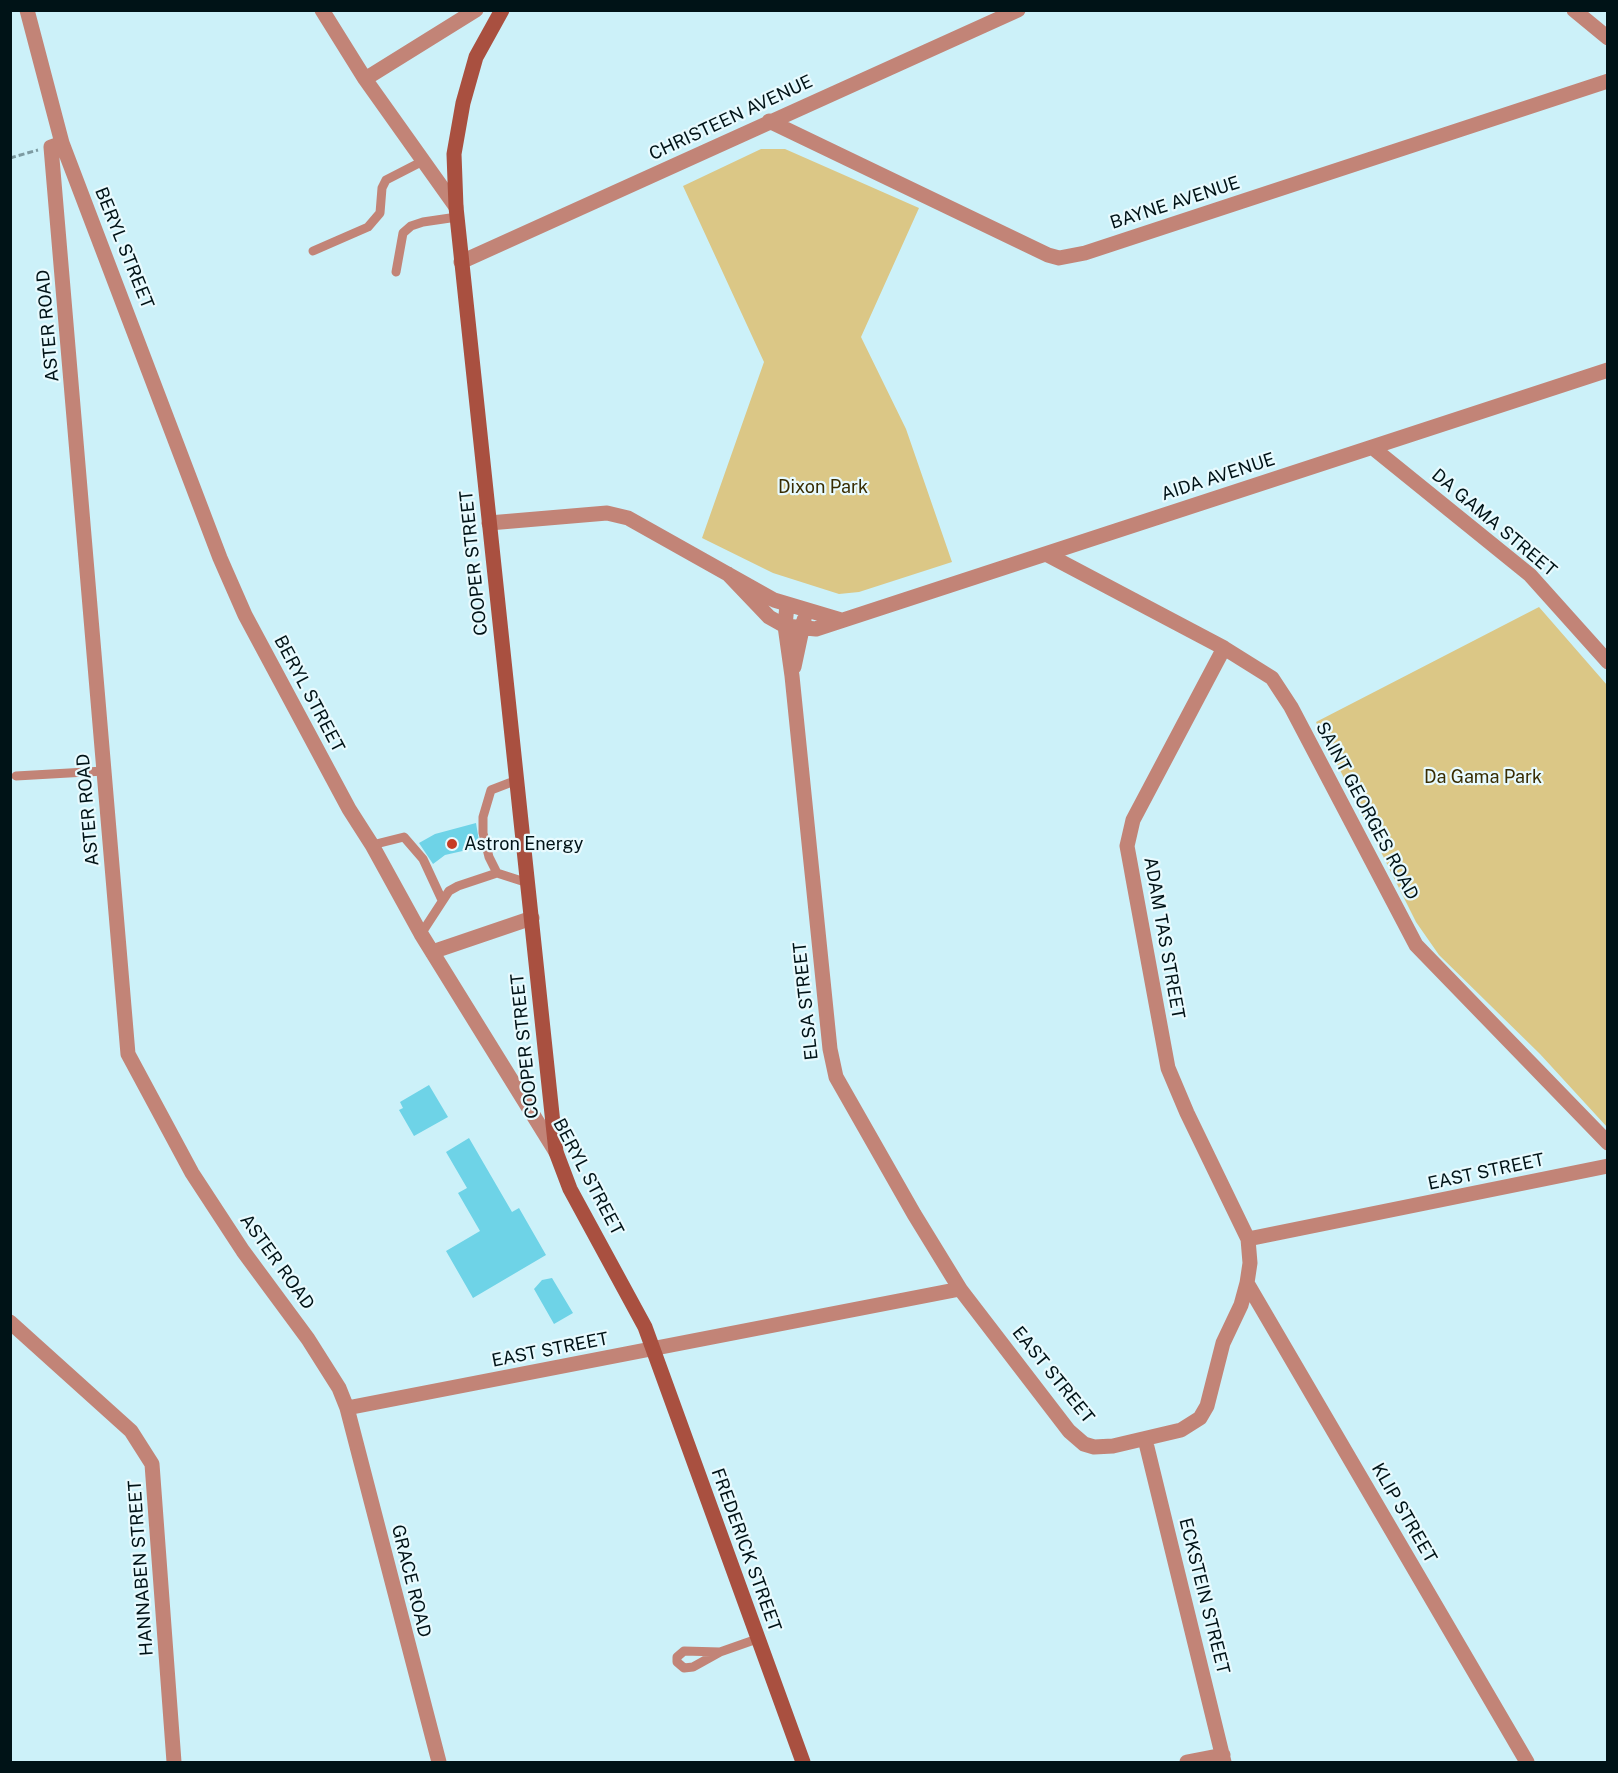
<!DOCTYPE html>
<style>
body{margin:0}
#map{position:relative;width:1618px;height:1773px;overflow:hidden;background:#ccf1f9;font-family:"Public Sans",sans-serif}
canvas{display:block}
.frame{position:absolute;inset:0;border:12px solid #001317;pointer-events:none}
</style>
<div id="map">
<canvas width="1618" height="1773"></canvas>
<div class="frame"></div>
</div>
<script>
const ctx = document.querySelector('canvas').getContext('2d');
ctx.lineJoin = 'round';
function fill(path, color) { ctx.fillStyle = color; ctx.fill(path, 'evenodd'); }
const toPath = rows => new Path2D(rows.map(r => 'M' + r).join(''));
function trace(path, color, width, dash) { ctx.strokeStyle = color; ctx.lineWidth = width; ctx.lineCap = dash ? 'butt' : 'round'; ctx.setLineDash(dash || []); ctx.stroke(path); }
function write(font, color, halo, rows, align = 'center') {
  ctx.font = font + ' "Public Sans",sans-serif'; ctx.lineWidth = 4.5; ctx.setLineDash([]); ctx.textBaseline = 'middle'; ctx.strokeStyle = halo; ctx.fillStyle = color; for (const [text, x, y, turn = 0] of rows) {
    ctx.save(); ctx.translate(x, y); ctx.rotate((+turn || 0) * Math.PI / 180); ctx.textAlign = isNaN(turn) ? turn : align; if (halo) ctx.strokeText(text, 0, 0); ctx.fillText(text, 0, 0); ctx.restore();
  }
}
fill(toPath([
 [761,149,785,149,919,208,861,337,906,429,952,562,859,592,839,594,773,573,702,538,764,362,683,186],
 [1539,607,1607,685,1607,1127,1540,1054,1439,955,1416,922,1316,722]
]), '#dbc786');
fill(toPath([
 [476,823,480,847,445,855,433,864,419,843,435,834],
 [429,1085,448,1117,414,1136,399,1110,403,1108,400,1102],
 [469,1138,512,1212,519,1208,546,1255,473,1298,446,1251,480,1231,458,1193,467,1188,446,1152],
 [552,1278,573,1313,554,1324,534,1289,542,1280]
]), '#6ed3e7');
trace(toPath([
 [10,158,38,150]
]), '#7d9ba2', 3, [6, 3]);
trace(toPath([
 [313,251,368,227,380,213,382,188,386,180,423,161],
 [396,272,403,233,411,226,423,222,457,217],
 [16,776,104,771],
 [517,780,491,790,483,817,483,833,489,857,497,873,528,883],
 [372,845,404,837,423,859,442,900],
 [421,934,449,891,458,886,497,873],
 [720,1652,684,1651,677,1657,677,1662,684,1668,693,1667,720,1652,757,1639]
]), '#c28477', 9);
trace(toPath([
 [27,10,62,143,220,558,245,615,349,809,372,845,421,934,556,1152],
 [322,10,365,79,456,207],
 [1574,10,1608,38],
 [365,79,476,10],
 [769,121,1048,255,1059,258,1085,253,1608,81],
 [62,143,51,147,128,1054,192,1173,243,1251,308,1339,339,1388,347,1408,439,1762],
 [461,262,1018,10],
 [1373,448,1530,575,1608,662],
 [489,523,607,513,628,518,774,600,841,620],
 [1048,555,1224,648,1272,678,1291,707,1416,945,1608,1143],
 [728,574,769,617,785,626,816,629,1608,370],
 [787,605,785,626,792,676,830,1049,836,1077,914,1214,960,1289,1069,1431,1084,1444,1094,1447,1113,1446,1181,1430,1200,1418,1207,1406,1223,1343,1241,1305,1247,1283,1250,1263,1248,1239,1187,1113,1168,1068,1127,846,1133,820,1224,648],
 [794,667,804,620],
 [432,952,532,918],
 [1248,1239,1608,1166],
 [1247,1283,1527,1762],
 [10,1322,131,1431,152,1464,174,1762],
 [347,1408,960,1289],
 [1145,1439,1224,1762],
 [1187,1762,1223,1755]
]), '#c28477', 15);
trace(toPath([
 [502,10,476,57,463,103,454,154,456,207,556,1152,570,1189,645,1327,803,1762]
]), '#a95040', 15);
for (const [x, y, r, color] of [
 [452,844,6,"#c73c24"]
]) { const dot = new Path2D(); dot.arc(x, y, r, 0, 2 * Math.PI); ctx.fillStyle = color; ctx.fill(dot); trace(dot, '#e8fafe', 2); }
write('18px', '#001317', '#e8fafe', [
 ["CHRISTEEN AVENUE",731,118,-25],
 ["BAYNE AVENUE",1175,203,-18],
 ["BERYL STREET",124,248,68],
 ["ASTER ROAD",48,326,-95],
 ["AIDA AVENUE",1218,477,-18],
 ["DA GAMA STREET",1494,523,40],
 ["COOPER STREET",474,563,-96],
 ["BERYL STREET",309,694,62],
 ["ASTER ROAD",88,810,-95],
 ["SAINT GEORGES ROAD",1367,811,62],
 ["ADAM TAS STREET",1164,938,80],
 ["ELSA STREET",806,1001,-96],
 ["COOPER STREET",525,1046,-96],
 ["EAST STREET",1486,1172,-12],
 ["BERYL STREET",588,1177,62],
 ["ASTER ROAD",277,1262,54],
 ["EAST STREET",550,1350,-11],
 ["EAST STREET",1053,1375,51],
 ["KLIP STREET",1404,1513,60],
 ["FREDERICK STREET",746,1550,70],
 ["HANNABEN STREET",141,1568,-94],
 ["GRACE ROAD",411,1581,76],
 ["ECKSTEIN STREET",1204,1596,76]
]);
write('18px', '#382c02', '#e8fafe', [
 ["Dixon Park",823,487],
 ["Da Gama Park",1483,777]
]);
write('18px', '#001317', '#e8fafe', [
 ["Astron Energy",464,844]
], 'left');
</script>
